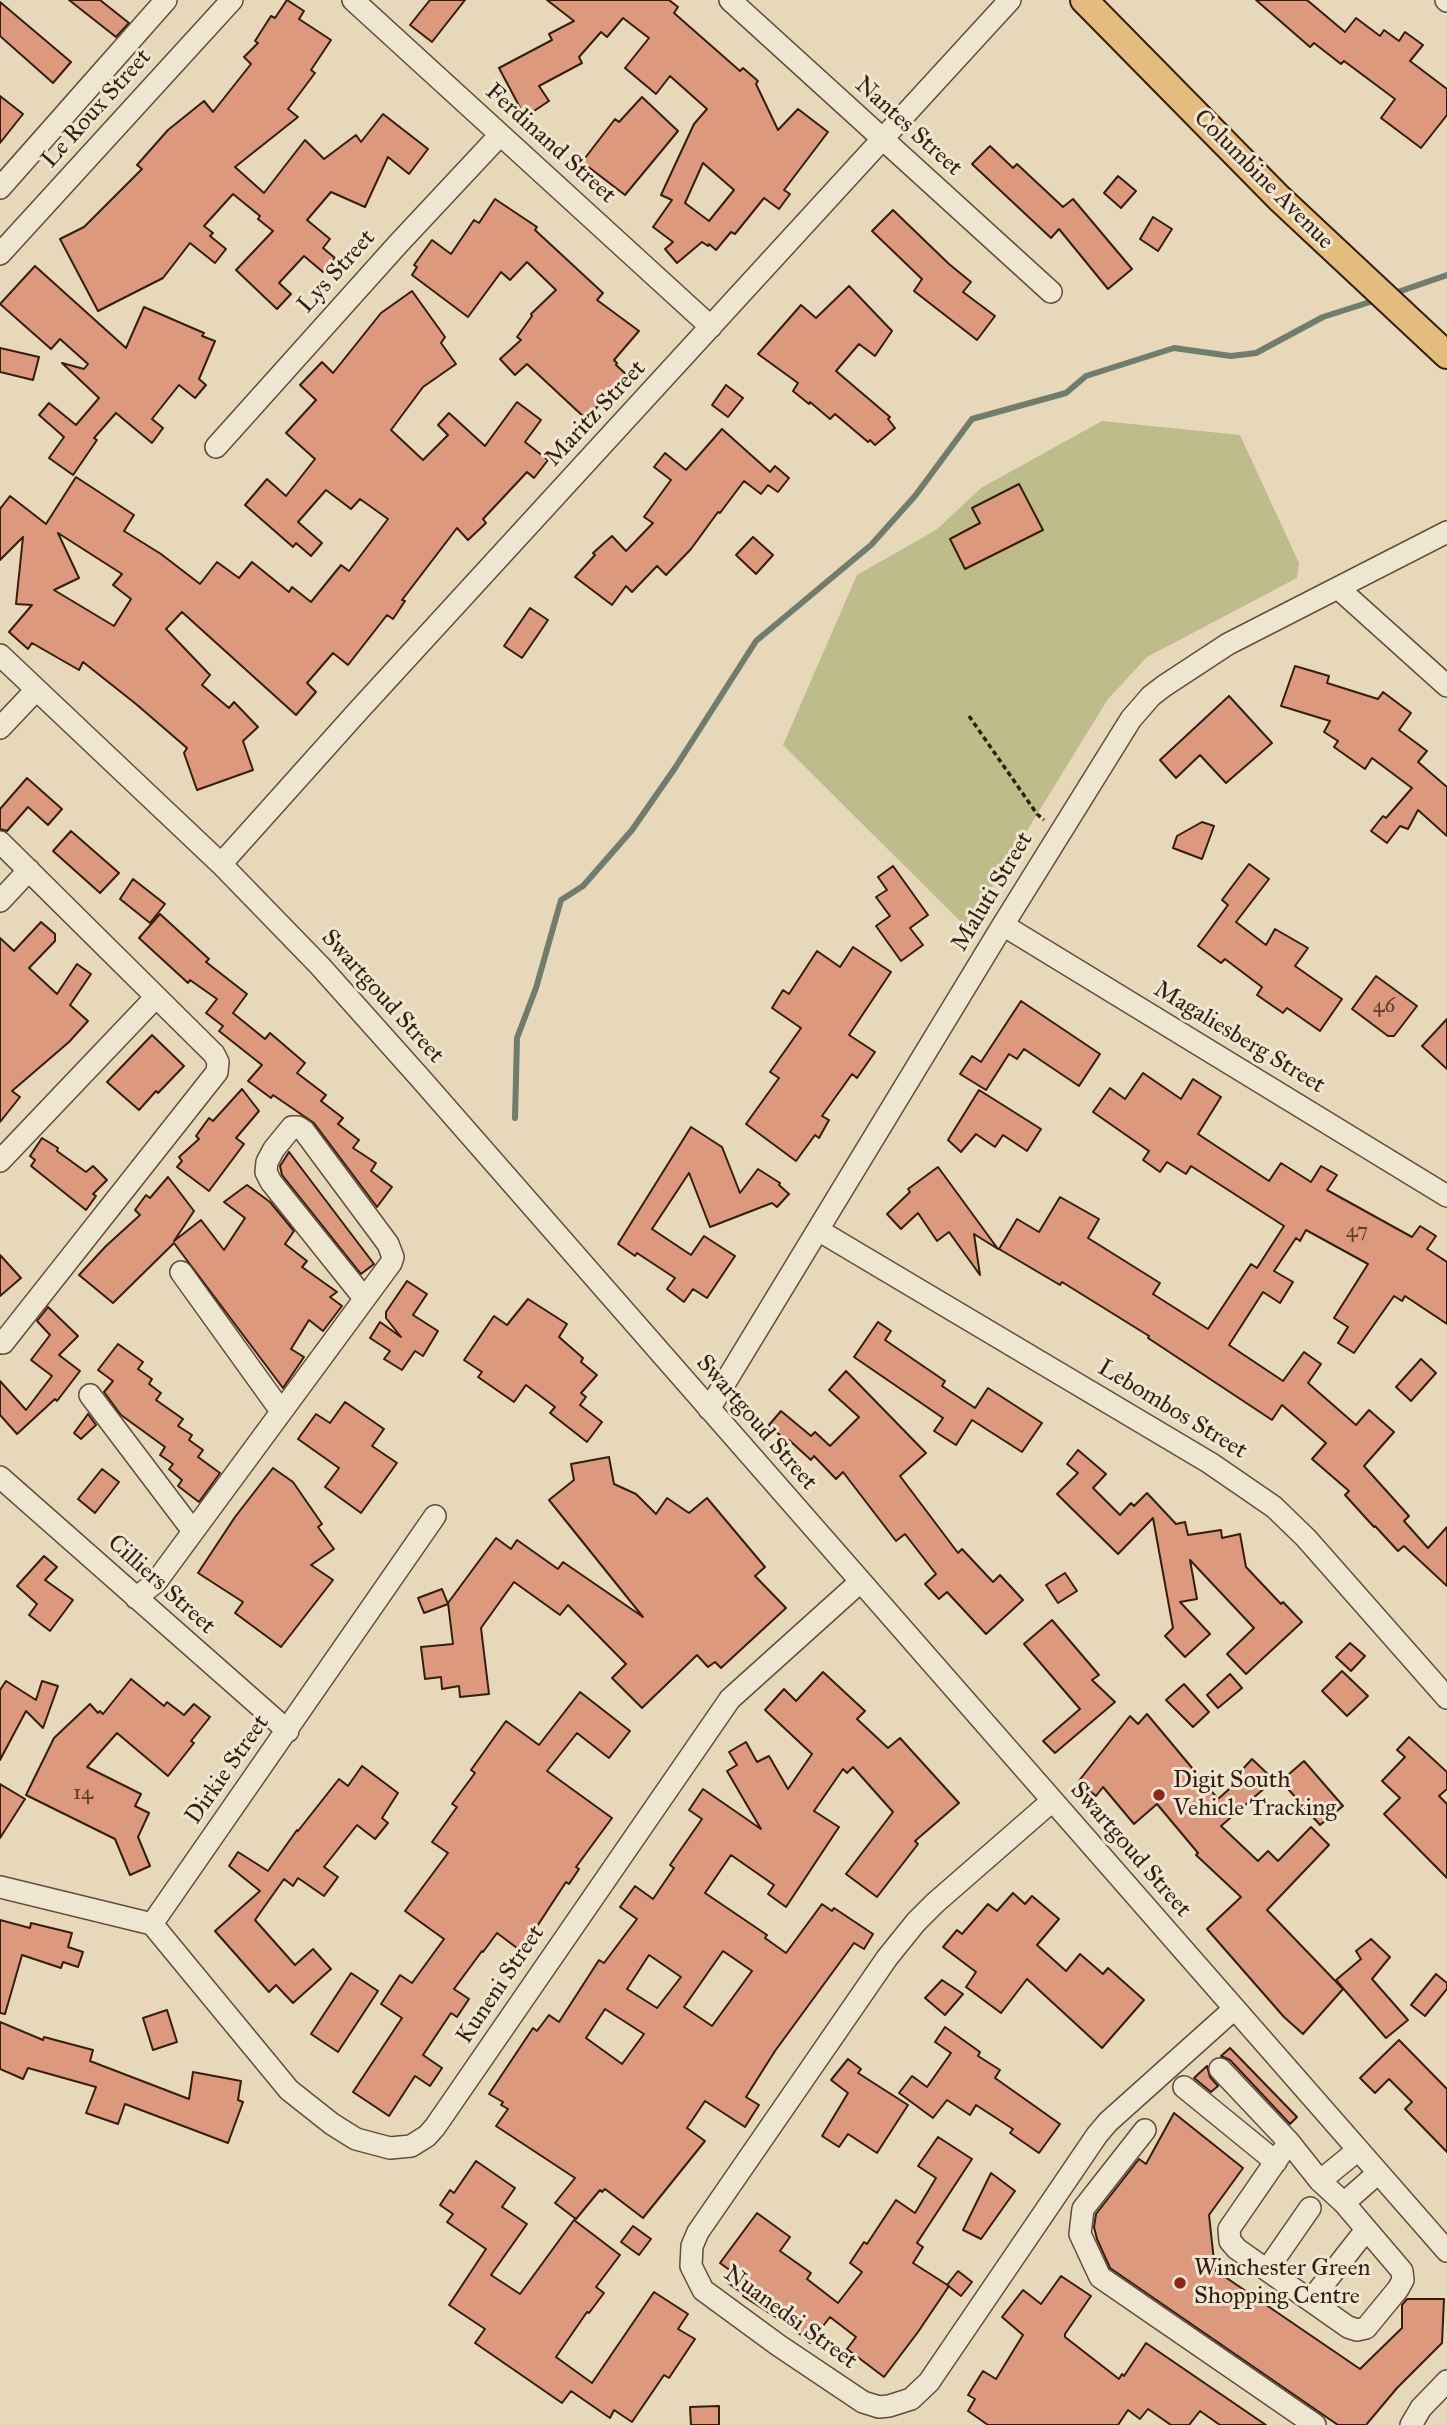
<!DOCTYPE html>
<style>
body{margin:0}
canvas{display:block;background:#e7d8ba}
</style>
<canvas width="1447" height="2425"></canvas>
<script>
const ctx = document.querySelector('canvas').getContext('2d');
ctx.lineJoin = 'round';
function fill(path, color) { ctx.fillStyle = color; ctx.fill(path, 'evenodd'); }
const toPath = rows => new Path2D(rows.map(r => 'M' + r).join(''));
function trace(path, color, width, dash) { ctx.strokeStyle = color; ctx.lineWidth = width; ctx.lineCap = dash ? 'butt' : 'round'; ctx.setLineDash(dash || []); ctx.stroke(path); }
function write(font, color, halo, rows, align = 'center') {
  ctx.font = font + ' "IM FELL Great Primer",serif'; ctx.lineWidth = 6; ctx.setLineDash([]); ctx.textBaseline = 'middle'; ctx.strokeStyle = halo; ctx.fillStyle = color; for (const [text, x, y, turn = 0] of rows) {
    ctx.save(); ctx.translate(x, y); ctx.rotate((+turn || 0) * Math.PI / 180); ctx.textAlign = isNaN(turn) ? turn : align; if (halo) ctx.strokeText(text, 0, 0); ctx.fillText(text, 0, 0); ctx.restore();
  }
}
fill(toPath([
 [1102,421,1240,435,1299,563,1297,578,1147,657,1108,699,967,928,783,745,857,575,936,530,981,488]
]), '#bdbc8a');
trace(toPath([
 [1392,294,1447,275],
 [515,1118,517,1038,536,988,561,900,583,886,632,830,675,768,756,641,871,545,915,496,972,419,1066,393,1086,376,1174,348,1231,356,1256,353,1323,317,1376,300]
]), '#707c6c', 6);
const building = toPath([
 [69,0,100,0,129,23,116,37,69,0],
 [287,0,304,11,299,19,331,40,311,70,315,73,288,109,298,117,235,167,264,193,305,140,324,159,356,135,361,142,383,114,428,149,409,174,388,157,365,207,331,192,307,220,330,239,323,248,335,258,323,272,304,256,279,283,291,294,277,309,236,270,273,231,258,219,260,216,233,194,204,226,213,233,210,236,226,249,215,263,190,243,163,278,98,311,60,239,84,227,142,169,137,165,168,130,204,101,213,112,251,64,244,57,258,43,255,41,271,16,275,18,287,0],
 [430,0,465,0,432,42,410,25,430,0],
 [547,0,669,0,678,7,674,13,740,71,743,68,758,81,756,84,778,130,798,109,828,132,784,190,790,194,779,209,764,198,735,234,731,232,716,250,709,244,708,246,702,242,677,263,665,249,673,242,653,227,672,200,661,195,694,124,707,109,670,76,656,94,625,68,649,38,623,18,607,37,601,32,579,57,582,63,539,86,549,101,525,117,499,68,552,40,549,34,574,21,547,0],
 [703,163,734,190,709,221,685,203,703,163],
 [1256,0,1307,0,1345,32,1356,18,1380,36,1384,30,1399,41,1405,32,1423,45,1410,61,1447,89,1447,115,1421,148,1381,118,1395,99,1344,61,1341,64,1314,43,1310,47,1256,0],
 [0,2,71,62,53,83,0,36,0,2],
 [0,96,23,114,0,143,0,96],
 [642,97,678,131,625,195,582,162,615,119,619,122,642,97],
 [990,146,1013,168,1017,164,1063,207,1073,199,1132,269,1108,289,1059,229,1051,238,972,164,990,146],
 [1118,176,1136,191,1121,208,1104,193,1118,176],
 [495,199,537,227,535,230,603,293,597,300,639,331,614,360,617,363,616,365,627,375,586,419,527,364,515,375,500,359,521,340,517,337,532,316,531,314,556,290,527,262,510,280,501,272,468,317,412,275,417,267,414,265,432,240,451,254,474,220,479,223,495,199],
 [893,210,949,264,971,282,963,292,995,316,977,340,914,291,922,279,872,231,893,210],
 [1153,217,1172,229,1158,251,1140,239,1153,217],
 [35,266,126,348,144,307,204,333,202,336,215,341,199,379,206,385,195,398,179,385,152,419,163,428,152,443,116,413,94,438,97,440,73,475,49,458,64,437,39,415,49,403,76,425,99,398,62,363,84,369,88,364,60,339,51,349,0,304,35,266],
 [849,286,892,331,875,356,859,344,836,371,890,417,888,419,895,428,875,445,870,440,868,442,835,414,830,419,810,402,809,404,793,391,798,383,758,354,801,305,816,318,849,286],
 [412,291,445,337,441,343,456,364,423,387,391,430,423,460,448,435,438,425,449,413,485,446,517,402,541,420,525,442,548,460,534,478,527,472,483,519,486,523,468,540,457,528,402,600,405,601,393,619,387,615,348,665,333,653,307,683,316,692,296,715,182,612,166,629,210,675,202,685,229,708,234,702,258,727,243,741,253,770,197,790,184,753,187,748,136,704,83,662,79,670,32,643,28,649,9,632,32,605,16,604,23,537,0,560,0,509,10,496,46,524,76,477,134,515,124,531,161,554,200,584,217,562,239,578,252,562,289,592,292,587,311,602,341,565,349,571,388,519,360,499,351,509,326,490,298,522,322,543,311,556,296,543,293,547,245,505,267,479,286,496,315,459,286,433,316,400,300,385,322,362,333,373,381,313,412,291],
 [58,533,122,574,113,585,131,599,114,626,54,590,79,578,58,533],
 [0,348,39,357,33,380,0,372,0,348],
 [726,385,743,398,728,417,712,405,726,385],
 [722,429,770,472,775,466,789,478,778,492,768,485,761,494,744,481,720,513,718,512,691,549,666,575,657,566,632,592,626,586,612,605,575,577,595,555,593,553,612,536,626,551,653,523,644,517,671,480,654,467,665,453,686,470,722,429],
 [1019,484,1043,530,965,569,950,539,980,523,972,508,1019,484],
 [753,537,773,555,756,574,736,555,753,537],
 [530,608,548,620,522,658,504,646,530,608],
 [1295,666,1329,676,1327,683,1378,699,1383,692,1411,713,1399,730,1427,751,1418,762,1447,787,1447,836,1418,810,1408,829,1400,826,1387,843,1371,831,1383,816,1386,818,1412,788,1372,758,1365,769,1334,747,1338,741,1324,732,1330,721,1281,706,1295,666],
 [1229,696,1272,743,1226,783,1200,755,1176,778,1160,760,1229,696],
 [27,778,62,809,48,825,28,807,7,831,0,829,0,809,27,778],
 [1202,822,1214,826,1202,859,1173,848,1177,836,1202,822],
 [71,831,119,873,100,893,53,851,71,831],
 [1249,864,1269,879,1236,922,1266,945,1275,929,1308,948,1295,966,1342,999,1320,1031,1287,1008,1283,1013,1257,995,1262,987,1225,959,1221,963,1198,946,1228,905,1222,900,1249,864],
 [893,866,928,915,910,928,923,945,901,961,876,926,890,916,876,897,887,890,878,877,893,866],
 [133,879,165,904,150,923,120,899,133,879],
 [160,914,209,959,206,962,247,994,233,1013,265,1039,270,1033,305,1063,297,1073,326,1095,321,1101,343,1118,338,1124,359,1140,353,1148,376,1163,371,1171,392,1187,377,1207,314,1123,273,1095,271,1098,248,1081,262,1065,219,1031,223,1026,206,1013,217,999,190,980,188,983,139,938,160,914],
 [41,922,55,934,55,941,29,968,57,994,77,964,91,974,70,1005,88,1021,69,1042,12,1091,20,1097,0,1122,0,938,14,951,41,922],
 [853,947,891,972,849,1035,875,1052,857,1078,852,1074,822,1116,829,1120,819,1138,815,1135,796,1161,746,1124,779,1078,770,1072,801,1028,772,1008,783,990,789,994,817,951,840,967,853,947],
 [1376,976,1417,1006,1394,1036,1388,1036,1352,1009,1376,976],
 [1021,1001,1100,1054,1079,1086,1024,1049,1017,1059,1009,1054,986,1090,960,1074,972,1056,981,1062,1021,1001],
 [1447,1019,1447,1069,1422,1046,1447,1019],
 [152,1035,184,1066,158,1093,156,1091,139,1110,107,1082,152,1035],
 [1143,1073,1181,1099,1193,1079,1221,1097,1198,1134,1269,1181,1281,1163,1311,1182,1321,1166,1337,1175,1327,1190,1412,1237,1420,1226,1436,1236,1427,1249,1447,1262,1447,1324,1405,1296,1402,1301,1394,1296,1354,1353,1338,1343,1348,1327,1334,1318,1368,1264,1306,1230,1300,1241,1296,1238,1274,1271,1293,1282,1280,1303,1263,1292,1229,1345,1283,1381,1304,1352,1321,1364,1308,1383,1356,1425,1369,1410,1394,1432,1364,1466,1409,1516,1404,1521,1428,1548,1447,1527,1447,1586,1404,1546,1398,1551,1375,1526,1374,1527,1345,1495,1349,1491,1312,1459,1326,1443,1282,1405,1272,1420,1148,1338,1149,1336,1062,1282,1060,1285,999,1249,1017,1219,1039,1232,1060,1197,1099,1219,1088,1238,1160,1283,1153,1294,1208,1329,1251,1264,1257,1268,1284,1226,1191,1166,1186,1174,1167,1162,1160,1172,1143,1160,1149,1151,1093,1112,1110,1088,1125,1099,1143,1073],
 [242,1089,259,1111,236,1138,244,1144,209,1191,177,1167,182,1161,179,1157,199,1139,196,1136,209,1118,213,1121,242,1089],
 [979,1090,1041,1129,1027,1151,1003,1135,995,1147,976,1134,961,1152,948,1140,979,1090],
 [691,1127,722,1147,740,1193,758,1169,780,1183,779,1185,789,1194,777,1207,772,1203,710,1227,689,1173,652,1229,691,1255,704,1236,735,1256,707,1298,693,1289,684,1302,667,1289,675,1278,637,1253,635,1256,618,1244,691,1127],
 [42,1138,58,1148,57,1151,86,1172,93,1166,107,1180,93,1194,96,1196,86,1210,31,1166,35,1160,30,1156,42,1138],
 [289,1152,374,1264,361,1274,282,1175,280,1166,289,1152],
 [938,1167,998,1249,974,1234,980,1275,949,1232,937,1241,918,1213,901,1229,887,1214,910,1192,908,1189,938,1167],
 [168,1177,194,1211,174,1241,201,1220,224,1250,245,1218,224,1202,247,1185,270,1202,294,1231,285,1244,307,1261,302,1267,337,1292,330,1297,342,1306,323,1331,309,1320,291,1349,304,1357,283,1388,174,1243,113,1303,79,1275,106,1246,140,1215,135,1210,146,1195,150,1198,168,1177],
 [0,1255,21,1278,0,1296,0,1255],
 [407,1281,427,1294,413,1315,438,1331,423,1356,415,1351,402,1370,384,1359,390,1351,370,1338,380,1322,401,1337,386,1318,386,1312,407,1281],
 [528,1299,567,1324,559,1337,583,1358,581,1362,597,1375,581,1393,586,1397,580,1405,602,1422,587,1442,550,1413,555,1407,526,1385,514,1402,478,1377,482,1372,464,1360,494,1316,507,1325,528,1299],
 [48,1307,78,1336,59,1355,80,1371,57,1401,55,1399,17,1434,0,1415,0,1381,26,1410,52,1376,31,1360,50,1335,37,1321,48,1307],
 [878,1322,891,1331,885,1340,945,1381,942,1386,975,1408,988,1388,1042,1423,1022,1452,972,1420,956,1445,934,1431,943,1418,854,1357,878,1322],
 [118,1344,143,1362,138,1369,152,1379,149,1384,161,1393,156,1400,183,1419,178,1426,192,1435,189,1440,203,1450,198,1457,220,1473,199,1502,178,1486,182,1480,169,1469,173,1464,160,1455,165,1447,121,1415,104,1392,113,1381,98,1370,118,1344],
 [1421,1359,1436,1373,1411,1401,1396,1387,1421,1359],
 [846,1371,926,1453,900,1476,958,1553,962,1549,993,1582,1000,1575,1023,1600,986,1634,947,1592,939,1599,925,1584,936,1574,905,1534,896,1541,843,1472,836,1479,814,1456,811,1460,789,1440,787,1442,769,1425,781,1411,811,1436,815,1432,830,1446,859,1417,829,1390,846,1371],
 [345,1402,384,1429,372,1446,397,1463,361,1513,325,1487,339,1468,298,1439,316,1414,330,1423,345,1402],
 [88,1414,96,1425,81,1439,74,1433,88,1414],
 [1078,1450,1106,1474,1093,1488,1120,1515,1131,1503,1134,1506,1147,1493,1176,1524,1185,1522,1188,1535,1221,1530,1222,1538,1240,1534,1246,1567,1281,1604,1283,1602,1302,1622,1246,1674,1227,1654,1254,1628,1190,1560,1197,1599,1180,1602,1210,1634,1185,1657,1165,1636,1173,1628,1153,1518,1118,1554,1057,1494,1078,1473,1067,1464,1078,1450],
 [609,1457,614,1484,636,1494,656,1514,667,1498,689,1513,707,1498,765,1567,755,1576,786,1608,721,1668,715,1662,708,1667,697,1655,642,1708,612,1678,626,1664,568,1605,560,1615,514,1582,481,1628,489,1694,460,1697,459,1686,442,1689,441,1677,425,1679,421,1647,453,1644,448,1603,496,1538,511,1549,517,1540,558,1569,563,1562,643,1617,549,1500,574,1480,571,1464,609,1457],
 [273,1468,293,1482,322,1524,318,1527,334,1549,311,1565,333,1580,281,1647,235,1613,243,1602,198,1573,235,1517,273,1468],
 [102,1469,119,1482,95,1513,78,1499,102,1469],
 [44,1556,57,1567,45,1580,73,1600,50,1631,29,1615,37,1604,17,1586,44,1556],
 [1065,1573,1077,1591,1058,1603,1046,1585,1065,1573],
 [442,1589,448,1604,424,1613,418,1598,442,1589],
 [1052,1620,1099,1675,1092,1680,1115,1702,1055,1753,1043,1741,1080,1709,1024,1644,1052,1620],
 [1350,1643,1365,1656,1351,1671,1336,1657,1350,1643],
 [1342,1671,1368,1696,1347,1716,1322,1691,1342,1671],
 [823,1672,865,1711,857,1719,888,1748,900,1738,959,1803,915,1841,918,1844,877,1897,846,1874,893,1812,853,1767,847,1773,843,1769,814,1811,839,1827,786,1907,768,1894,774,1885,731,1855,705,1893,767,1935,765,1938,786,1953,822,1904,832,1911,834,1908,873,1934,864,1949,854,1943,775,2051,746,2097,759,2105,745,2127,705,2101,687,2128,705,2141,643,2218,605,2189,602,2192,600,2190,576,2219,555,2203,575,2178,496,2126,508,2109,501,2105,503,2102,489,2094,533,2028,537,2031,549,2015,559,2022,599,1960,604,1963,637,1919,620,1907,635,1886,653,1899,674,1868,670,1865,702,1819,689,1810,703,1789,761,1829,727,1771,737,1765,729,1752,746,1742,757,1762,769,1756,788,1789,812,1754,765,1710,784,1689,796,1701,823,1672],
 [723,1951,752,1971,712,2026,684,2007,723,1951],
 [649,1955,681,1977,657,2008,627,1989,649,1955],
 [605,2009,644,2034,622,2064,586,2038,605,2009],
 [1230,1674,1242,1688,1218,1708,1207,1695,1230,1674],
 [131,1679,164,1706,167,1702,184,1715,194,1704,210,1717,191,1741,194,1743,168,1776,117,1733,87,1767,141,1794,135,1806,149,1813,138,1837,150,1866,130,1875,115,1839,26,1795,54,1738,90,1704,98,1713,100,1711,103,1714,131,1679],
 [6,1681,36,1700,42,1681,58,1686,43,1728,26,1711,0,1760,0,1690,6,1681],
 [1184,1684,1209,1712,1193,1727,1166,1700,1184,1684],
 [580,1692,630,1731,609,1758,577,1733,547,1771,612,1818,576,1867,579,1869,569,1884,566,1882,521,1951,497,1933,483,1952,482,1951,454,1989,469,1999,457,2017,451,2013,423,2055,442,2068,430,2086,415,2076,389,2116,353,2092,402,2018,381,2004,400,1975,412,1983,444,1939,405,1911,448,1853,432,1842,457,1807,452,1804,475,1773,471,1770,506,1721,539,1745,580,1692],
 [1147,1714,1218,1799,1244,1776,1240,1772,1252,1759,1274,1780,1221,1826,1258,1861,1268,1851,1278,1861,1311,1827,1329,1845,1267,1910,1343,1989,1303,2034,1284,2017,1207,1929,1241,1897,1196,1855,1198,1853,1157,1804,1134,1824,1103,1787,1096,1796,1078,1782,1130,1716,1138,1724,1147,1714],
 [1409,1737,1447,1772,1447,1789,1439,1796,1447,1804,1447,1878,1384,1814,1400,1798,1382,1781,1405,1757,1397,1750,1409,1737],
 [1304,1761,1343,1806,1320,1825,1281,1781,1304,1761],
 [362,1766,398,1793,382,1818,388,1823,375,1839,357,1825,324,1867,338,1877,324,1896,298,1878,293,1886,284,1879,255,1920,295,1965,313,1949,331,1969,293,2003,276,1985,269,1992,215,1931,260,1891,229,1866,238,1852,268,1871,297,1830,298,1831,339,1779,348,1786,362,1766],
 [0,1784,25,1799,0,1838,0,1784],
 [1013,1893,1025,1904,1032,1896,1059,1919,1037,1945,1066,1971,1080,1954,1103,1974,1108,1968,1144,2000,1102,2048,1027,1979,1001,2013,966,1987,976,1972,943,1947,957,1930,962,1934,988,1904,997,1911,1013,1893],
 [0,1920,30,1928,31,1923,72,1933,68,1947,83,1952,78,1967,63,1962,61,1968,22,1955,5,2014,0,2013,0,1920],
 [1371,1939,1390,1957,1372,1979,1408,2020,1386,2038,1336,1980,1361,1959,1356,1951,1371,1939],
 [351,1973,378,1991,338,2052,311,2034,351,1973],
 [1436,1974,1447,1983,1447,1989,1425,2016,1411,2005,1436,1974],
 [942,1980,963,1994,945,2015,925,1998,942,1980],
 [167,2010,177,2042,153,2050,143,2018,167,2010],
 [0,2022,43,2040,44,2037,93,2050,90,2061,189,2099,193,2072,241,2081,238,2100,243,2102,228,2143,125,2104,118,2124,86,2113,96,2087,28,2068,23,2079,0,2069,0,2022],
 [945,2027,980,2052,978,2056,1000,2070,995,2078,1060,2124,1039,2153,1010,2133,1013,2129,976,2105,970,2115,947,2100,933,2118,899,2093,912,2076,927,2087,951,2053,935,2042,945,2027],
 [1399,2040,1447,2089,1447,2152,1405,2109,1412,2102,1389,2079,1375,2093,1360,2078,1399,2040],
 [1230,2048,1297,2117,1290,2124,1230,2060,1221,2056,1230,2048],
 [848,2059,861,2069,858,2073,908,2105,877,2153,848,2134,839,2147,822,2136,848,2093,831,2080,848,2059],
 [1207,2066,1210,2077,1218,2086,1211,2092,1194,2078,1207,2066],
 [1174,2113,1243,2168,1209,2215,1215,2270,1360,2369,1402,2328,1402,2305,1407,2299,1444,2299,1442,2343,1397,2388,1366,2425,1338,2425,1110,2268,1097,2239,1094,2227,1096,2214,1139,2159,1146,2164,1174,2113],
 [938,2137,972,2159,917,2243,923,2247,913,2263,949,2286,918,2332,884,2377,847,2349,856,2337,830,2317,810,2343,794,2329,743,2296,745,2295,728,2283,735,2274,720,2263,757,2213,790,2237,780,2251,811,2273,807,2279,838,2303,862,2272,850,2263,864,2242,867,2244,896,2200,915,2213,936,2178,918,2166,938,2137],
 [476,2161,515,2188,502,2207,527,2224,491,2275,520,2294,574,2220,620,2255,596,2287,604,2293,589,2313,587,2312,556,2357,592,2383,654,2292,688,2314,678,2329,695,2339,669,2378,664,2375,632,2422,614,2410,610,2418,571,2391,562,2403,475,2343,485,2329,449,2305,486,2249,447,2222,453,2214,440,2205,450,2190,454,2193,476,2161],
 [991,2173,1015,2191,981,2239,963,2230,991,2173],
 [633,2226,651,2239,639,2255,621,2242,633,2226],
 [958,2271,972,2282,961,2296,947,2285,958,2271],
 [1061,2276,1091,2296,1065,2334,1065,2337,1119,2379,1122,2374,1124,2376,1146,2343,1266,2425,1220,2425,1200,2411,1189,2425,1171,2425,1148,2409,1140,2419,1128,2410,1118,2425,988,2425,968,2411,975,2399,968,2395,983,2371,996,2379,1023,2335,1002,2317,1023,2290,1041,2304,1061,2276],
 [719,2406,719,2425,691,2425,690,2407,719,2406]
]);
fill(building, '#dd997e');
trace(building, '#351d0f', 2);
const minor = toPath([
 [353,0,711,327],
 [730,0,1051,292],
 [1446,0,1447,1],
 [0,188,166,0],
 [0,254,232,0],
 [216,447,399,243,500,135],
 [1338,588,1447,686],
 [0,655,221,864,320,966,421,1079,1447,2251],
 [0,728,36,690],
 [0,842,214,1054,218,1062,217,1072,3,1343,0,1341],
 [221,864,359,710,1010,0],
 [0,901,29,870],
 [1003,925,1447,1196],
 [0,1161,156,997],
 [818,1230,1210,1463,1274,1507,1306,1538,1447,1698],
 [181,1272,281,1411],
 [90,1395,193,1531],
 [709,1409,1003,925,1131,719,1151,696,1164,686,1228,644,1447,532],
 [0,1477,288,1731],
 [136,1598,156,1582,391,1263,393,1257,388,1244,304,1131,298,1127,292,1127,274,1149,267,1162,266,1172,271,1182,364,1298],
 [1052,1801,935,1903,916,1922,887,1958,698,2232,692,2246,691,2266,703,2290,778,2345,863,2402,879,2407,889,2406,911,2399,929,2382,1097,2135,1108,2122,1234,2009],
 [0,1887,152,1924],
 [152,1924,289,2090,332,2124,356,2139,390,2148,411,2146,427,2136,435,2127,730,1699,860,1582],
 [152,1924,435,1516],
 [1220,2069,1289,2142,1320,2181,1344,2203,1402,2271,1403,2280,1398,2289,1366,2328,1357,2330,1348,2327,1237,2249,1230,2241,1229,2229,1289,2142],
 [1184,2087,1276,2162],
 [1145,2130,1083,2209,1080,2234,1100,2277,1315,2425],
 [1320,2181,1358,2150],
 [1344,2203,1378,2173],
 [1267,2270,1310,2208],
 [1311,2300,1366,2230],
 [1411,2425,1421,2408,1447,2381]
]);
const major = toPath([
 [1084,0,1279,198,1447,355]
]);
trace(minor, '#624c3a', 24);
trace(major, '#351d0f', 30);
trace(toPath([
 [969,716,1037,814,1044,820]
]), '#351d0f', 3.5, [5, 3.5]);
trace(minor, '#efe6d2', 21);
trace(major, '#e4bc7d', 26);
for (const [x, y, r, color] of [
 [1159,1795,7,"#8f2418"],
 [1180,2283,7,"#8f2418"]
]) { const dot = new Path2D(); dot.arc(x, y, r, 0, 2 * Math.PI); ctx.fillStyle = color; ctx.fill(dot); trace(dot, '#efe6d2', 2.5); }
write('21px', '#5f3c2b', null, [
 ["46",1384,1007],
 ["47",1357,1232],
 ["14",83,1794]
]);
write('24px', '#351d0f', '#efe6d2', [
 ["Le Roux Street",97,109,-48],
 ["Nantes Street",908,127,42],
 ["Ferdinand Street",550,144,42],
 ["Columbine Avenue",1263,180,45],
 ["Lys Street",337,272,-48],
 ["Maritz Street",596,414,-47],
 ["Maluti Street",993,892,-59],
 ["Swartgoud Street",382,997,48],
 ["Magaliesberg Street",1239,1038,31],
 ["Lebombos Street",1172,1410,31],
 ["Swartgoud Street",756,1423,49],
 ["Cilliers Street",161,1585,42],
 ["Dirkie Street",228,1770,-55],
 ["Swartgoud Street",1130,1850,49],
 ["Kuneni Street",501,1985,-56],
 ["Nuanedsi Street",790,2318,36]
]);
write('24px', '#351d0f', '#efe6d2', [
 ["Digit South",1173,1781],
 ["Vehicle Tracking",1173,1809],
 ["Winchester Green",1194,2269],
 ["Shopping Centre",1194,2297]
], 'left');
</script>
